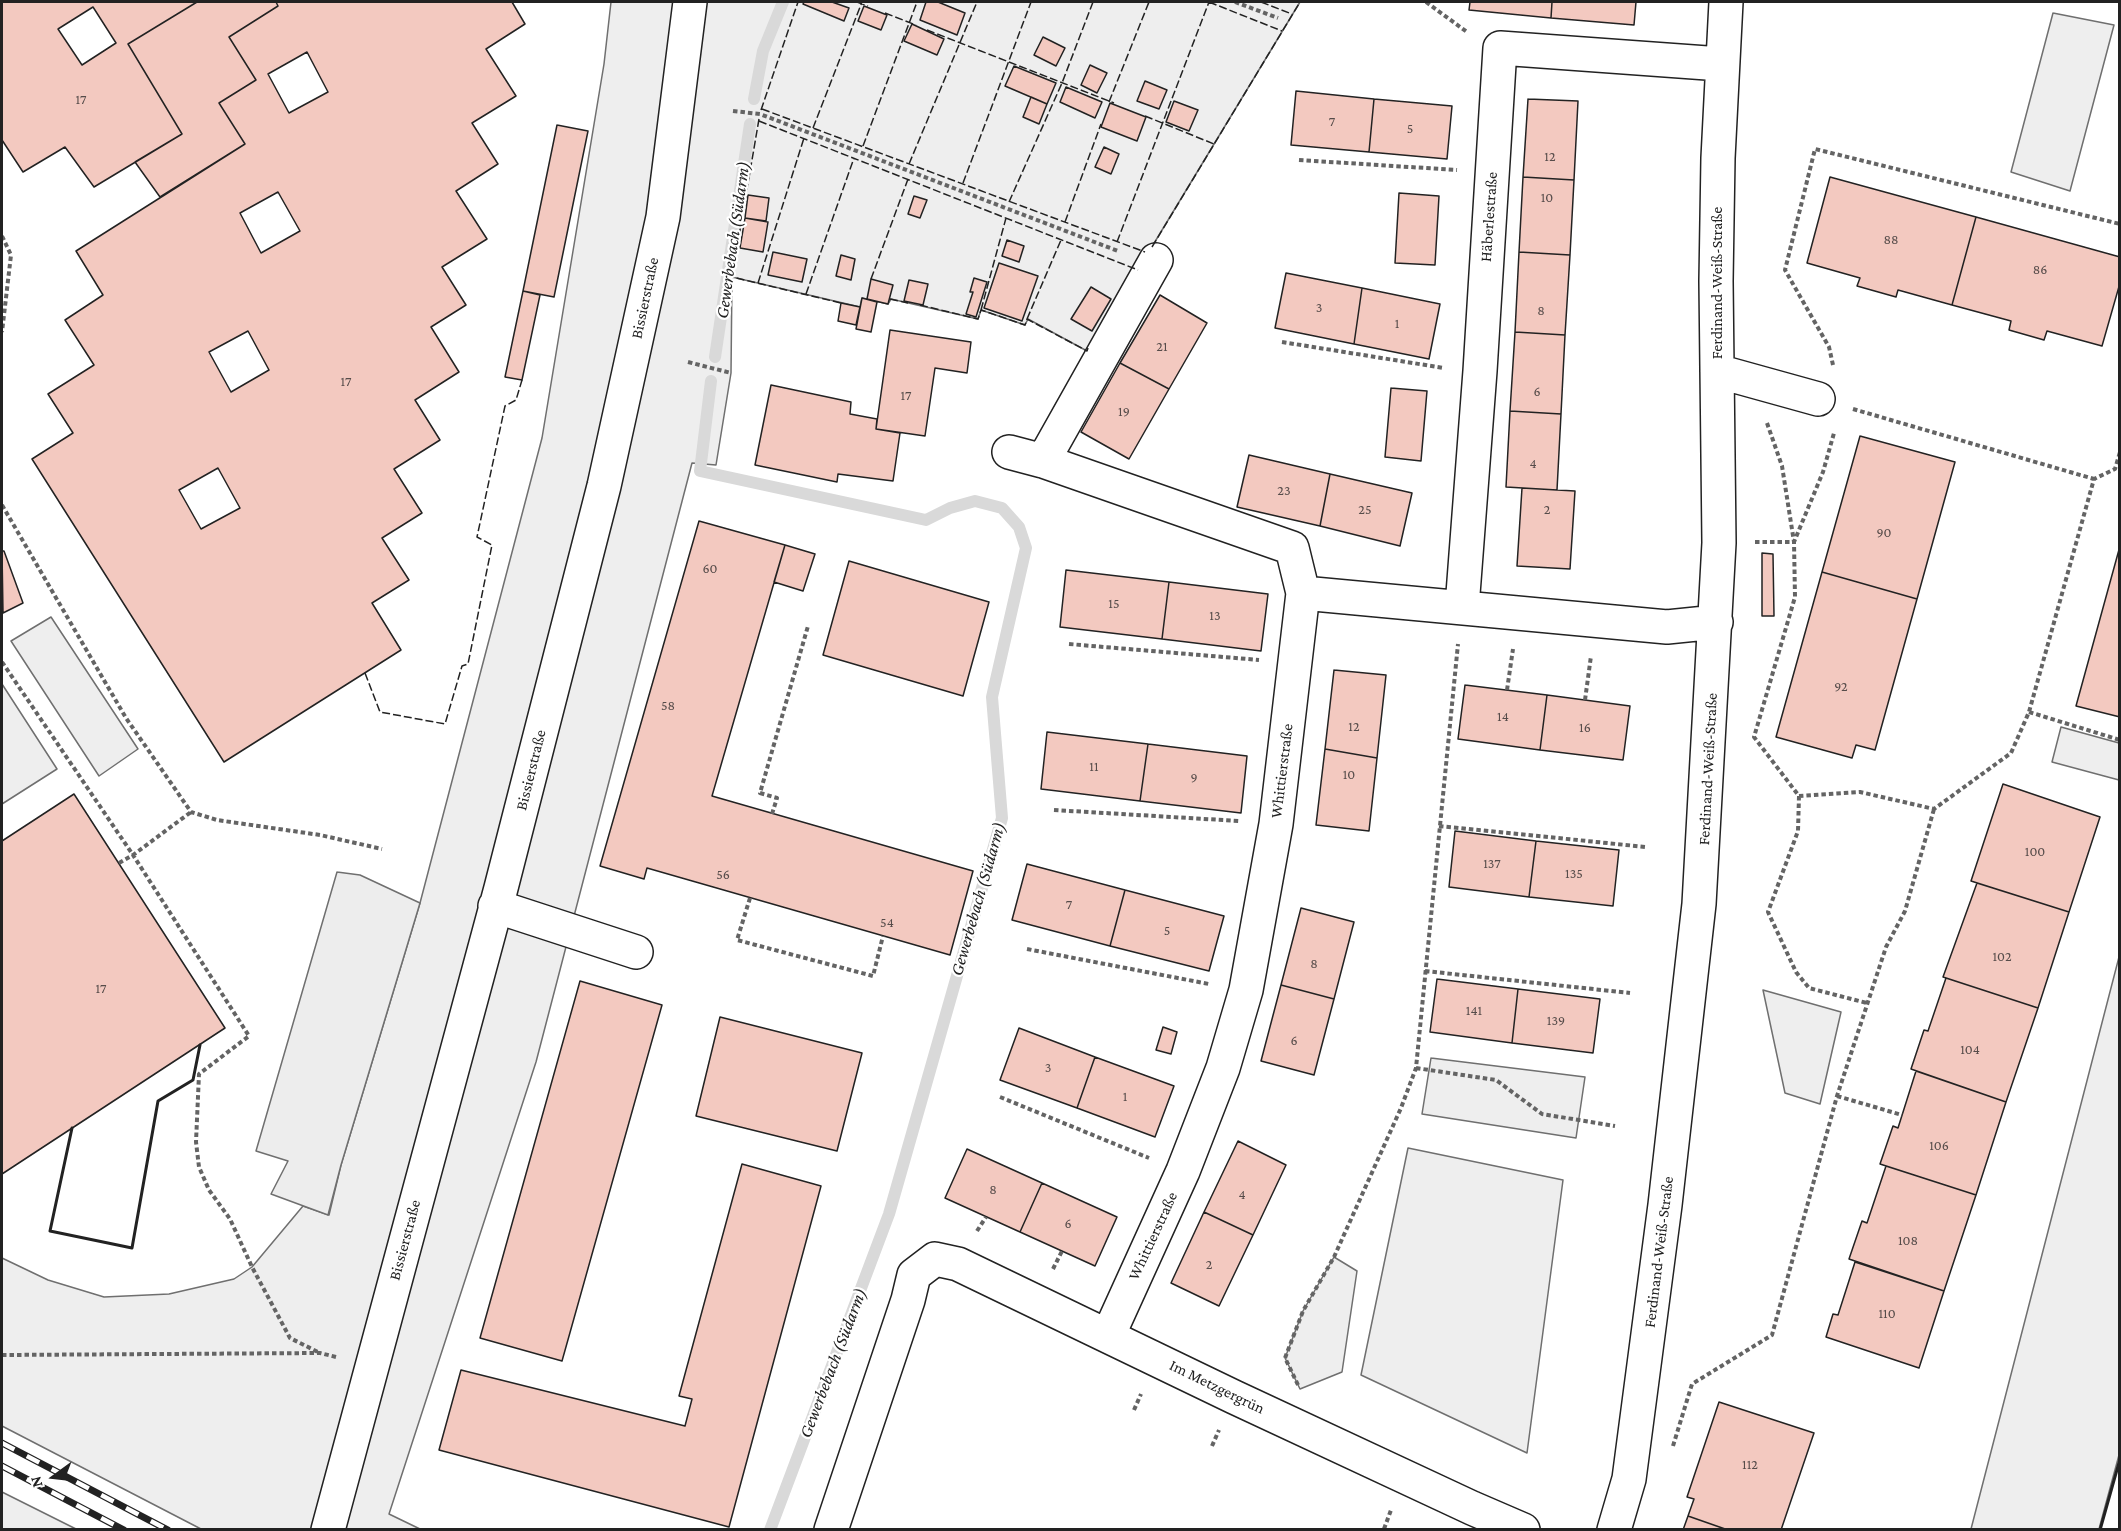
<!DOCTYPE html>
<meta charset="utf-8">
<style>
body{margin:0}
#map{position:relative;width:2121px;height:1531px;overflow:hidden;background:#fff;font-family:"Crimson Pro",serif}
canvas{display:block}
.frame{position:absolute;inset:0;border:3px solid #222;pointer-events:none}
.north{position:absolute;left:24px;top:1447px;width:60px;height:60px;-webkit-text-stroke:4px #fff;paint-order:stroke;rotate:255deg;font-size:16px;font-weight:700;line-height:24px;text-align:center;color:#222}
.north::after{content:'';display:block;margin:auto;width:21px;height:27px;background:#222;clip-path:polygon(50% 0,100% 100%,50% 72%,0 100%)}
</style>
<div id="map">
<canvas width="2121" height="1531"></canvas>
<div class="frame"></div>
<div class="north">N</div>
</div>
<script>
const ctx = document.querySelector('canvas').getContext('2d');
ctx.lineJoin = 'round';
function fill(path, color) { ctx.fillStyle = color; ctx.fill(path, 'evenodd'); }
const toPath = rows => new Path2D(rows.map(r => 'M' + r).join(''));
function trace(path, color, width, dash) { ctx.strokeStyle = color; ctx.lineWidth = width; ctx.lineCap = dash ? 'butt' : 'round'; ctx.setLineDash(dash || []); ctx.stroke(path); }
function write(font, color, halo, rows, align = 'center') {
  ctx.font = font + ' "Crimson Pro",serif'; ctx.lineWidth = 4.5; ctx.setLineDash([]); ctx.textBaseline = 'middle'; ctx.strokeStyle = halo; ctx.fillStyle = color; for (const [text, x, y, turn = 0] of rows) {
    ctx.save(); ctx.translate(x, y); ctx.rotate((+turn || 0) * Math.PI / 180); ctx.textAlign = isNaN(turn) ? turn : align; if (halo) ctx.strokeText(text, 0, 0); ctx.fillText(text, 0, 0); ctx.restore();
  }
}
const green = toPath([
 [611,2,1300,2,1107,321,1087,351,1028,319,1025,325,981,310,978,319,891,299,888,304,862,298,860,307,732,277,731,373,716,465,692,463,536,1062,389,1514,420,1529,201,1529,2,1426,2,1258,48,1280,104,1297,169,1294,234,1279,252,1267,303,1206,329,1215,341,1165,420,903,542,438,604,64,611,2],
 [2053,13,2114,25,2070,191,2011,172,2053,13],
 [51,617,138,749,99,776,11,641,51,617],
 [2,684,57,769,2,804,2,684],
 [2061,727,2119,743,2119,780,2052,762,2061,727],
 [2119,957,2119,1455,2099,1529,1971,1529,2119,957],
 [1763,990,1841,1012,1820,1104,1785,1093,1763,990],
 [1431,1058,1585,1077,1576,1138,1422,1114,1431,1058],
 [1408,1148,1563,1180,1527,1453,1361,1375,1408,1148],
 [1334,1257,1357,1271,1342,1372,1300,1389,1285,1358,1303,1311,1334,1257],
 [2,1492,76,1529,2,1529,2,1492]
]);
fill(green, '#eee');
trace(green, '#6f6f6f', 1.5);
const parking = toPath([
 [337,872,360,875,420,903,341,1165,328,1215,271,1194,288,1161,256,1151,337,872]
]);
fill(parking, '#ededed');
trace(parking, '#6f6f6f', 1.5);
trace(toPath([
 [754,99,763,51,783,2],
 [715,357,750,124],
 [711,381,700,471,926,520,950,508,975,501,1002,508,1019,527,1026,548,992,697,1002,818,889,1214,770,1530]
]), '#d9d9d9', 12);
const building = toPath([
 [2,2,197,2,128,44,182,134,94,187,65,147,23,172,2,140,2,2],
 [93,7,116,43,82,65,58,29,93,7],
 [197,2,276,2,278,6,229,37,256,80,219,103,245,144,160,197,135,162,182,134,128,44,197,2],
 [276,2,512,2,525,24,486,49,516,96,472,123,498,164,456,191,487,239,442,267,466,305,431,327,459,372,415,400,440,440,394,469,422,513,382,538,409,580,372,603,401,650,224,762,32,459,73,433,48,394,94,365,65,320,103,295,76,251,245,144,219,103,256,80,229,37,278,6,276,2],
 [307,52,328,92,289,113,268,74,307,52],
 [278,192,300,231,261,253,240,213,278,192],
 [248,331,269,370,231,392,209,352,248,331],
 [218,468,240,508,201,529,179,490,218,468],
 [804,2,832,2,849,8,844,21,803,4,804,2],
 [926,2,938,2,965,13,957,35,920,20,926,2],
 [1470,2,1552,2,1551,18,1469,10,1470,2],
 [1552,2,1636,2,1634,25,1551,18,1552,2],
 [864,6,887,15,881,30,858,21,864,6],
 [912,24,944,39,937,55,904,41,912,24],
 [1043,37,1065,48,1056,66,1034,55,1043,37],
 [1090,65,1107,73,1097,93,1081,85,1090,65],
 [1014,66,1056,83,1047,104,1005,86,1014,66],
 [1145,81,1167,90,1159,109,1137,101,1145,81],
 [1066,87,1102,102,1095,118,1060,102,1066,87],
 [1296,91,1374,99,1369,152,1291,145,1296,91],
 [1031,97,1047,104,1039,124,1023,117,1031,97],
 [1374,99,1452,106,1447,159,1369,152,1374,99],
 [1528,99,1578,101,1574,180,1523,177,1528,99],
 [1174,101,1198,110,1189,131,1166,122,1174,101],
 [1110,103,1146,117,1137,141,1101,127,1110,103],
 [557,125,588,131,554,297,523,291,557,125],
 [1104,147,1119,154,1111,174,1095,167,1104,147],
 [1523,177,1574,180,1570,255,1519,252,1523,177],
 [1830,177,1976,217,1952,305,1898,290,1896,297,1857,286,1860,278,1807,263,1830,177],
 [1399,193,1439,196,1435,265,1395,263,1399,193],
 [748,195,769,198,766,221,745,218,748,195],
 [914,196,927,200,920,218,908,214,914,196],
 [1976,217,2120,257,2120,283,2102,346,2047,331,2044,340,2009,330,2011,321,1952,305,1976,217],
 [745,218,768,222,763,252,740,248,745,218],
 [1007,240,1024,246,1019,262,1002,256,1007,240],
 [773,252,807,259,802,282,768,275,773,252],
 [1519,252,1570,255,1565,335,1515,332,1519,252],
 [841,255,855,259,851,280,836,276,841,255],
 [999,263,1038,276,1022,321,984,308,999,263],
 [1286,273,1362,288,1354,344,1275,328,1286,273],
 [974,278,987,282,976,317,966,314,973,292,970,292,974,278],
 [871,279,893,285,888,304,867,299,871,279],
 [909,280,928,284,923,305,904,301,909,280],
 [1091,287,1111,299,1092,331,1071,319,1091,287],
 [1362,288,1440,304,1429,359,1354,344,1362,288],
 [523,291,540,295,522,380,505,377,523,291],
 [1160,295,1207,323,1169,389,1120,363,1160,295],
 [862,298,877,302,871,332,856,329,862,298],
 [841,303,860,307,856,325,838,321,841,303],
 [890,330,971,342,967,373,935,368,925,436,876,429,890,330],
 [1515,332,1565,335,1561,414,1510,411,1515,332],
 [1120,363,1169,389,1129,459,1081,432,1120,363],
 [771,385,851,402,850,414,877,419,876,429,900,433,893,481,838,474,837,482,755,465,771,385],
 [1391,388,1427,391,1421,461,1385,457,1391,388],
 [1510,411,1561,414,1557,490,1506,487,1510,411],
 [1860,436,1955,462,1917,599,1822,572,1860,436],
 [1249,455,1330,474,1320,526,1237,507,1249,455],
 [1330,474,1412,493,1400,546,1320,526,1330,474],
 [1522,488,1575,491,1570,569,1517,566,1522,488],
 [699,521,785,545,712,796,973,871,950,955,647,868,644,879,600,866,699,521],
 [785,545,815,554,803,591,774,582,785,545],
 [2120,546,2120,717,2076,706,2120,546],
 [2,551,4,551,23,603,3,613,2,551],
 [1762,553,1773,554,1774,616,1762,616,1762,553],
 [849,561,989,602,963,696,823,655,849,561],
 [1066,570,1169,582,1162,639,1060,627,1066,570],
 [1822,572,1917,599,1875,750,1856,745,1852,758,1776,737,1822,572],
 [1169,582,1268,594,1261,651,1162,639,1169,582],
 [1334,670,1386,675,1377,758,1325,749,1334,670],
 [1465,685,1547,695,1540,750,1458,739,1465,685],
 [1547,695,1630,706,1623,760,1540,750,1547,695],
 [1047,732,1148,744,1140,801,1041,789,1047,732],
 [1148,744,1247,756,1241,813,1140,801,1148,744],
 [1325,749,1377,758,1369,831,1316,825,1325,749],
 [2003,784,2100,817,2069,912,1971,881,2003,784],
 [74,794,225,1028,2,1174,2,841,74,794],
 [1455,831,1536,841,1529,897,1449,887,1455,831],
 [1536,841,1619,850,1613,906,1529,897,1536,841],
 [1027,864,1125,890,1110,946,1012,920,1027,864],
 [1977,883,2069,912,2038,1008,1943,977,1977,883],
 [1125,890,1224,916,1209,971,1110,946,1125,890],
 [1301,908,1354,922,1334,999,1281,985,1301,908],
 [1946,978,2038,1008,2006,1102,1911,1069,1924,1030,1928,1031,1946,978],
 [1437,979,1518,989,1512,1043,1430,1032,1437,979],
 [580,981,662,1005,562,1361,480,1338,580,981],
 [1281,985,1334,999,1314,1075,1261,1061,1281,985],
 [1518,989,1600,999,1593,1053,1512,1043,1518,989],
 [720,1017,862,1053,837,1151,696,1116,720,1017],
 [1163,1027,1177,1032,1171,1054,1156,1050,1163,1027],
 [1019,1028,1095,1057,1077,1108,1000,1080,1019,1028],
 [1095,1057,1174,1086,1155,1137,1077,1108,1095,1057],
 [1916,1071,2006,1102,1976,1195,1880,1164,1893,1126,1898,1128,1916,1071],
 [1238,1141,1286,1165,1253,1235,1204,1212,1238,1141],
 [967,1149,1042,1183,1020,1232,945,1198,967,1149],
 [742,1164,821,1186,729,1527,439,1450,461,1370,685,1426,692,1399,679,1396,742,1164],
 [1886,1166,1976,1195,1944,1291,1849,1259,1862,1221,1867,1223,1886,1166],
 [1042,1183,1117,1217,1095,1266,1020,1232,1042,1183],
 [1204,1212,1253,1235,1219,1306,1171,1283,1204,1212],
 [1855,1262,1944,1291,1919,1368,1826,1337,1833,1314,1838,1315,1855,1262],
 [1719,1402,1814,1433,1781,1530,1728,1530,1688,1516,1694,1499,1687,1497,1719,1402],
 [1688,1516,1728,1530,1683,1530,1688,1516]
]);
fill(building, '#f3c9c0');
trace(building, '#222', 1.5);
const minor = toPath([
 [1717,371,1818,399],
 [1009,452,1043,461,1292,548,1303,593,1276,824,1246,990,1223,1068,1183,1171,1108,1336],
 [1043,461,1156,260],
 [1303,593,1667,627,1716,622],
 [1462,607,1480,371,1500,48,1721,64],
 [495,906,636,952],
 [328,1530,501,888,604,486,663,217,690,2],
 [831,1530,908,1300,914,1275,935,1259,958,1264,1234,1397,1472,1508,1523,1530],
 [1614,1530,1629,1479,1665,1205,1699,904,1719,543,1716,281,1718,158,1726,2]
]);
trace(minor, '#222', 36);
trace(toPath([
 [1235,2,1278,18],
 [1426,2,1467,32],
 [733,111,760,114,1118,251],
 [1299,160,1457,170],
 [2,236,11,255,2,332],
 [1282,342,1444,368],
 [688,362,731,373],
 [1833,365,1829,347,1785,270,1815,149,2120,224],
 [1853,409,2094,479],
 [1767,423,1782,466,1794,542,1795,597,1754,737,1799,796,1860,792,1934,809,2011,753,2029,712,2094,479,2115,469,2120,452],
 [2,505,126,718,191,812,217,820,320,835,382,849],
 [1755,542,1794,542,1823,472,1834,433],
 [1069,644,1259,660],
 [2,662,133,855,191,812],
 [1507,690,1513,649],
 [1585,700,1591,656],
 [2029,712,2120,740],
 [1799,796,1798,831,1768,912,1796,972,1809,988,1867,1003],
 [1054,810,1239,821],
 [772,814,777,798,760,793,808,626],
 [1439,826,1646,847],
 [119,863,133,855,249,1036,199,1074,196,1142,199,1167,209,1190,230,1219,252,1267,290,1338,320,1353],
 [750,898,737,940,873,976,883,936],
 [1027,949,1209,984],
 [1425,971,1630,993],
 [1416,1068,1496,1080,1542,1114,1615,1126],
 [1837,1096,1902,1115],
 [1000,1097,1149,1158],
 [977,1231,986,1217],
 [1053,1269,1062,1251],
 [2,1355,320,1353,336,1357],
 [1298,1385,1285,1358,1303,1311,1334,1257,1401,1108,1416,1068,1458,644],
 [1134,1410,1141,1394],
 [1212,1446,1219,1430],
 [1673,1446,1692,1384,1772,1335,1837,1096,1886,947,1905,911,1934,809],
 [1384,1529,1391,1510]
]), '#646464', 4, [4.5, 3]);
trace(minor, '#fff', 33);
const rail = toPath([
 [2,1443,168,1530],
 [2,1466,124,1530]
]);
trace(rail, '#222', 7);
trace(rail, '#fff', 4.5, [14]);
trace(toPath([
 [857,2,868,6],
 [1209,2,1282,31],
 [1261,2,1292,14],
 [885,13,916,25],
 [927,30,1114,103],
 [1109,102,1149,2],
 [762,109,1145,252],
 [761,110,798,2],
 [1145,116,1214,144],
 [759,119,732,277,841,303],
 [759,121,1138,270],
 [813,128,862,2],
 [863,146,917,2],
 [909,164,977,2],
 [963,183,1031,2],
 [1009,202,1062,83,1093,2],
 [1065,222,1101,124],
 [1117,242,1209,2],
 [1152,247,1300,2],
 [871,279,908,179],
 [758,283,804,138],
 [806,294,854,158],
 [890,299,908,303],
 [920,305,978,319,981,310,1025,325,1027,319,1087,351,1088,348],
 [981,310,1006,218],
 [1027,319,1061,240],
 [365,673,380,712,445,724,462,666,468,664,492,545,477,537,505,406,516,400,522,380]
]), '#222', 1.5, [8, 3]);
trace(toPath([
 [72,1128,50,1231,132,1248,158,1101,193,1080,200,1045],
 [2100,1530,2120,1459]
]), '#222', 3);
write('14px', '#564c4a', null, [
 ["17",81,100],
 ["7",1332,122],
 ["5",1410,129],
 ["12",1550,157],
 ["10",1547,198],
 ["88",1891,240],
 ["86",2040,270],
 ["3",1319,308],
 ["8",1541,311],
 ["1",1397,324],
 ["21",1162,347],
 ["17",346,382],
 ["6",1537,392],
 ["17",906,396],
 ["19",1124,412],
 ["4",1533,464],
 ["23",1284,491],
 ["25",1365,510],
 ["2",1547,510],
 ["90",1884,533],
 ["60",710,569],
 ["15",1114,604],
 ["13",1215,616],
 ["92",1841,687],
 ["58",668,706],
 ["14",1503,717],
 ["12",1354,727],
 ["16",1585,728],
 ["11",1094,767],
 ["10",1349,775],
 ["9",1194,778],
 ["100",2035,852],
 ["137",1492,864],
 ["135",1574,874],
 ["56",723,875],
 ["7",1069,905],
 ["54",887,923],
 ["5",1167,931],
 ["102",2002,957],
 ["8",1314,964],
 ["17",101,989],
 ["141",1474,1011],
 ["139",1556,1021],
 ["6",1294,1041],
 ["104",1970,1050],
 ["3",1048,1068],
 ["1",1125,1097],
 ["106",1939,1146],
 ["8",993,1190],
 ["4",1242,1195],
 ["6",1068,1224],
 ["108",1908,1241],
 ["2",1209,1265],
 ["110",1887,1314],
 ["112",1750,1465]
]);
write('16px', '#222', '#fff', [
 ["Häberlestraße",1489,217,-86],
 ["Ferdinand-Weiß-Straße",1717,283,-90],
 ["Bissierstraße",645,298,-78],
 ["Ferdinand-Weiß-Straße",1708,769,-87],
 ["Bissierstraße",531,770,-76],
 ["Whittierstraße",1282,771,-83],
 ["Whittierstraße",1153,1236,-65],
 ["Bissierstraße",405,1240,-75],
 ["Ferdinand-Weiß-Straße",1659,1252,-83],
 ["Im Metzgergrün",1217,1387,26]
]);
write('italic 18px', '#222', '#fff', [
 ["Gewerbebach (Südarm)",733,240,-82],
 ["Gewerbebach (Südarm)",978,899,-74],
 ["Gewerbebach (Südarm)",833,1363,-69]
]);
</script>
